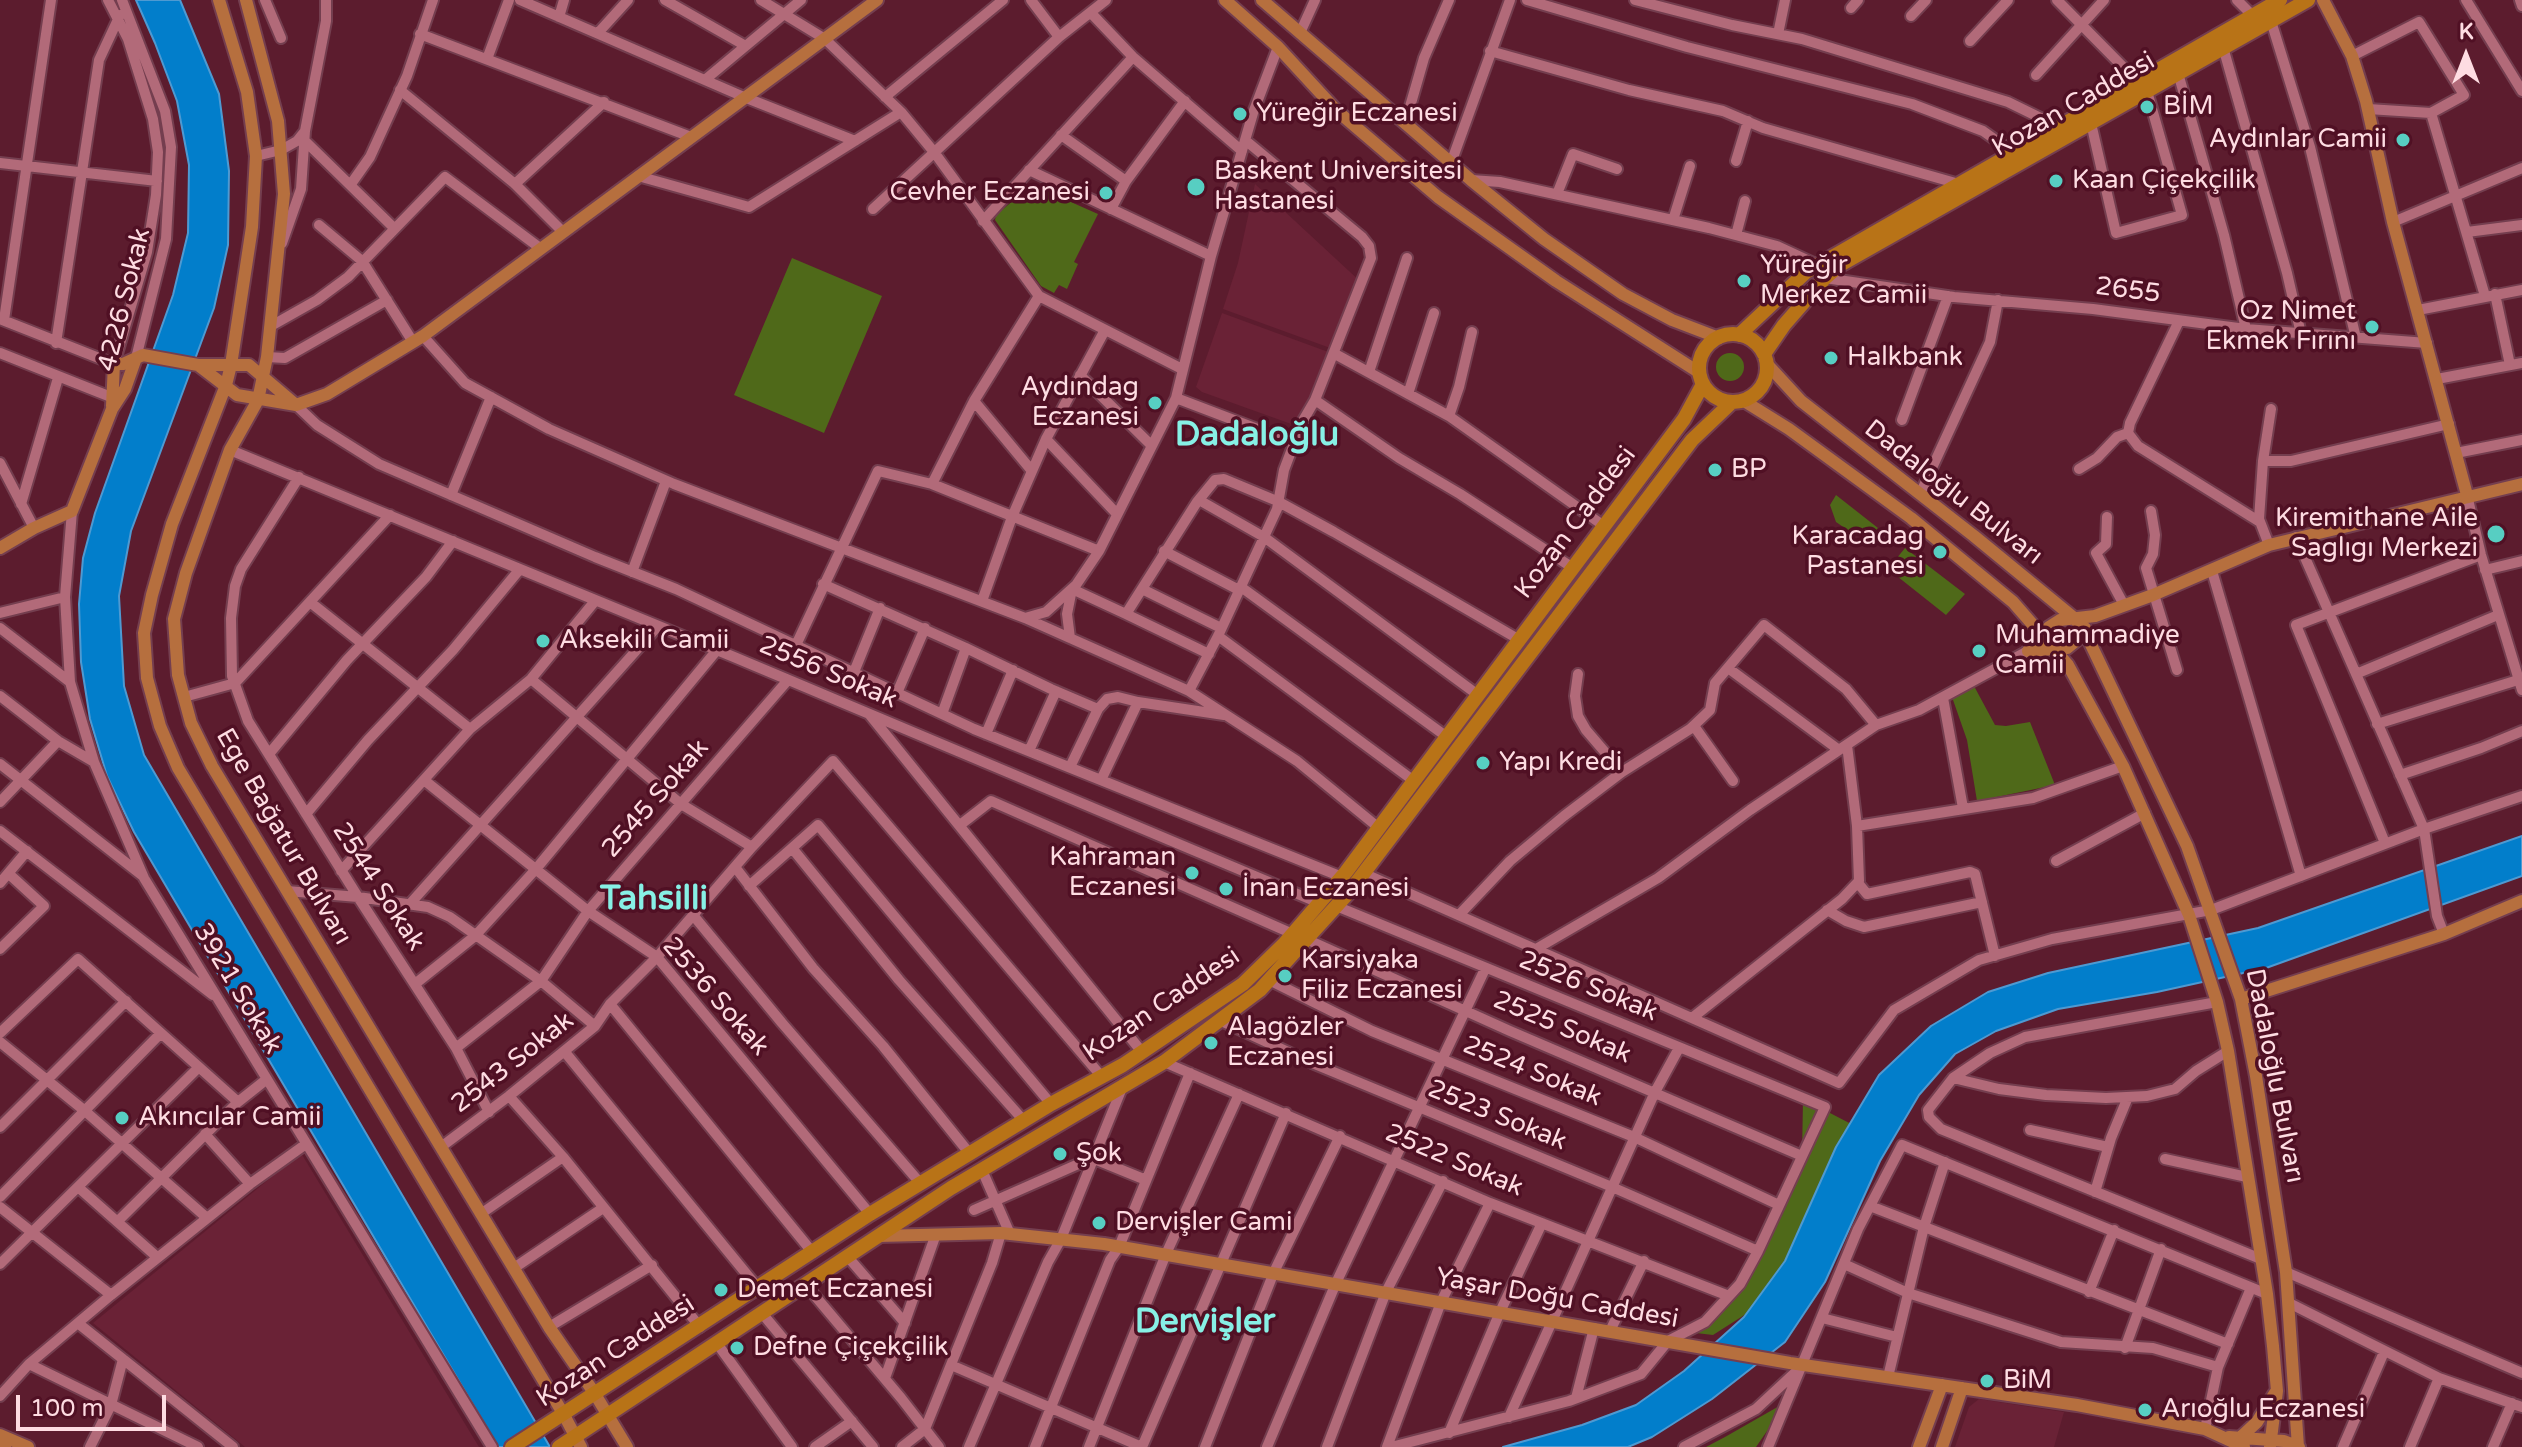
<!DOCTYPE html>
<meta charset="utf-8">
<style>
body{margin:0}
#map{position:relative;width:2522px;height:1447px;overflow:hidden;background:#5c1c2e;font-family:"Varela Round",sans-serif}
canvas{display:block}
.north{position:absolute;left:2426px;top:16px;width:80px;height:80px;-webkit-text-stroke:6px #501024;paint-order:stroke;rotate:0deg;font-size:22px;font-weight:700;line-height:32px;text-align:center;color:#fedce2}
.north::after{content:'';display:block;margin:auto;width:28px;height:36px;background:#fedce2;clip-path:polygon(50% 0,100% 100%,50% 72%,0 100%)}
.scale{position:absolute;left:16px;top:1395px;width:150px;height:36px;box-sizing:border-box;border:4px solid #fedce2;border-top:0;padding-left:10px;font-size:24px;line-height:28px;white-space:nowrap;color:#fedce2;-webkit-text-stroke:6px #501024;paint-order:stroke}
</style>
<div id="map">
<canvas width="2522" height="1447"></canvas>
<div class="north">K</div>
<div class="scale">100 m</div>
</div>
<script>
const ctx = document.querySelector('canvas').getContext('2d');
ctx.lineJoin = 'round';
function fill(path, color) { ctx.fillStyle = color; ctx.fill(path, 'evenodd'); }
const toPath = rows => new Path2D(rows.map(r => 'M' + r).join(''));
function trace(path, color, width, dash) { ctx.strokeStyle = color; ctx.lineWidth = width; ctx.lineCap = dash ? 'butt' : 'round'; ctx.setLineDash(dash || []); ctx.stroke(path); }
function write(font, color, halo, rows, align = 'center') {
  ctx.font = font + ' "Varela Round",sans-serif'; ctx.lineWidth = 7; ctx.setLineDash([]); ctx.textBaseline = 'middle'; ctx.strokeStyle = halo; ctx.fillStyle = color; for (const [text, x, y, turn = 0] of rows) {
    ctx.save(); ctx.translate(x, y); ctx.rotate((+turn || 0) * Math.PI / 180); ctx.textAlign = isNaN(turn) ? turn : align; if (halo) ctx.strokeText(text, 0, 0); ctx.fillText(text, 0, 0); ctx.restore();
  }
}
fill(toPath([
 [1255,184,1363,284,1333,349,1223,309,1238,263],
 [1222,313,1331,353,1302,424,1294,425,1202,392,1196,387],
 [301,1153,479,1447,245,1447,93,1323],
 [1979,1399,2064,1412,2054,1447,1955,1447,1969,1407]
]), '#6a2236');
fill(toPath([
 [1037,187,1098,214,1074,262,1078,264,1067,289,1059,285,1054,293,1041,286,995,220,996,215,1027,189],
 [792,258,882,296,824,433,734,395],
 '1716 367a14 14 0 1 1 28 0a14 14 0 1 1-28 0Z',
 [1836,495,1878,528,1872,534,1863,536,1852,533,1836,522,1830,505],
 [1905,548,1965,594,1946,615,1888,569],
 [1974,686,1995,725,2006,726,2030,722,2055,785,1977,801,1967,740,1952,697],
 [1803,1099,1857,1127,1806,1236,1760,1305,1713,1335,1696,1333,1736,1288,1802,1156],
 [1788,1401,1756,1447,1706,1447,1725,1437]
]), '#4f6919');
const water = toPath([
 [136,0,180,0,219,94,229,171,228,245,214,308,131,531,119,596,124,686,144,755,550,1447,498,1447,134,832,107,776,90,719,81,662,79,604,83,558,95,513,173,295,188,233,189,165,177,101,155,43,136,0],
 [2522,836,2522,876,2266,968,2157,992,2058,1009,1996,1031,1955,1054,1919,1095,1880,1161,1825,1282,1785,1342,1712,1399,1652,1437,1628,1447,1503,1447,1582,1425,1636,1405,1684,1371,1744,1317,1785,1261,1836,1147,1879,1075,1931,1026,1988,992,2048,973,2258,928,2522,836]
]);
fill(water, '#027ecb');
trace(water, '#4e9ad2', 2);
const minor = toPath([
 [122,0,165,111,171,147,166,239,136,358],
 [265,0,281,38],
 [520,0,744,97,855,141],
 [665,0,744,45],
 [761,0,825,39,901,112,934,152,1039,296,1182,369],
 [1031,0,1059,37],
 [1527,0,1687,47,1912,104,1983,131,2014,153],
 [1635,0,1732,25,1802,39,2008,102,2059,127],
 [2057,0,2138,82],
 [2237,0,2253,16],
 [2466,0,2522,91],
 [2520,0,2522,6],
 [1851,8,1858,0],
 [1091,13,1133,57,1242,151],
 [1911,16,1926,0],
 [559,17,564,0],
 [2271,21,2310,147,2356,338],
 [598,33,628,0],
 [1300,33,1315,0],
 [420,34,691,137],
 [1778,34,1785,0],
 [1970,41,2008,0],
 [2223,47,2287,273,2301,334],
 [1490,51,1629,90,1723,111,1763,128,1959,184],
 [2352,56,2419,22,2464,95,2431,113],
 [487,59,509,0],
 [2178,73,2224,235,2246,329],
 [2036,75,2104,0],
 [706,79,801,0],
 [400,90,515,184,563,232],
 [885,97,1003,0],
 [2368,109,2431,113,2485,296],
 [2091,123,2116,233,2182,215,2147,91],
 [1405,124,1424,58,1449,0],
 [1061,135,1126,181,1185,101],
 [304,140,394,228],
 [256,156,281,150,297,141,305,131],
 [1736,161,1748,121],
 [0,163,157,181],
 [1451,163,1510,0],
 [1029,170,1211,256],
 [638,176,749,207,901,112],
 [1471,180,1500,182,1709,228,1777,246,1818,265],
 [351,184,370,157,407,76,433,0],
 [515,184,604,102],
 [1557,194,1573,154,1617,169],
 [873,209,1059,37,1106,0],
 [1111,209,1126,181],
 [1673,220,1690,166],
 [983,221,1133,57],
 [2393,222,2522,168],
 [319,225,362,261,413,342],
 [2467,232,2522,225],
 [1736,235,1745,201],
 [282,243,301,189,305,131,326,21,326,0],
 [1825,278,1954,297,2093,309,2246,329,2427,343],
 [2495,294,2510,365],
 [2418,310,2522,290],
 [0,319,114,364,147,252,156,195,158,152,153,119,128,39,108,0],
 [4,320,51,0],
 [271,326,317,300,348,277,445,177,540,248],
 [423,336,465,383,549,429,674,484,1025,618,1046,612,1076,585,1099,551,1176,398,1211,256,1253,113,1278,47],
 [56,343,99,60,120,15],
 [0,353,116,399],
 [1335,354,1449,416,1604,526],
 [267,357,285,358,387,300],
 [1369,372,1407,258],
 [1080,375,1151,445],
 [2437,379,2522,363],
 [1408,394,1434,313],
 [1176,398,1281,438,1294,436,1315,400,1371,258,1369,246,1362,237,1245,140],
 [1315,400,1399,458,1460,494,1573,568],
 [974,401,1032,471],
 [296,405,317,425,379,464,595,557,676,589,974,729,1342,877],
 [1449,416,1459,387,1472,332],
 [1902,420,1948,296],
 [2128,433,2138,446,2260,522],
 [2128,433,2130,423,2179,321],
 [1046,439,1117,514],
 [230,450,734,657,1319,903],
 [2456,453,2522,440],
 [2263,461,2291,461,2449,424],
 [0,463,34,528],
 [2079,469,2097,458,2117,437,2128,433],
 [299,477,241,569,235,586,231,618,232,676,248,721,358,897,456,1048,489,1112],
 [932,484,974,401,1039,296],
 [1920,494,1990,342,1998,300],
 [451,495,491,397],
 [2467,495,2481,555,2522,690],
 [1199,500,1264,537,1478,695],
 [21,504,58,378],
 [72,511,65,597,70,682,94,762,144,878,492,1447],
 [2151,511,2155,535,2153,554,2146,568,2177,670],
 [2107,517,2106,544,2096,553,2124,605],
 [2296,537,2424,829,2437,916,2444,934],
 [2269,545,2259,519,2263,461,2271,409],
 [1164,551,1239,590],
 [2485,570,2522,561],
 [2212,571,2301,876],
 [632,572,666,481],
 [823,584,966,648,1051,689,1098,709,1070,767],
 [1241,587,1447,737],
 [1142,589,1221,628],
 [982,601,1012,517,1046,439,1105,330],
 [310,602,470,729],
 [0,613,65,597],
 [1025,618,1189,691,1297,761,1379,828],
 [0,628,70,682],
 [1218,636,1414,781],
 [1070,638,1067,614,1072,589,1126,614],
 [796,645,878,471,932,484,1099,551],
 [1209,654,1126,614,1197,502,1215,480,1224,479,1277,501,1334,532,1518,639],
 [1728,668,1839,750],
 [854,672,880,608],
 [1578,674,1575,696,1578,716,1586,730,1622,772],
 [2356,674,2498,615],
 [531,679,681,804,752,847],
 [1189,691,1218,636,1277,509,1284,470,1298,433],
 [897,693,925,628],
 [0,696,58,741,94,762],
 [184,697,235,683,390,515],
 [1943,698,1963,808],
 [1098,709,1107,699,1118,697,1138,702],
 [942,714,966,648],
 [870,715,1142,1052],
 [2377,724,2518,680],
 [1694,726,1733,781],
 [986,734,1013,670],
 [1029,751,1056,691],
 [269,754,347,660,426,577,453,541],
 [0,764,143,876],
 [2400,775,2481,748,2522,731],
 [424,780,588,911,657,957,870,1214],
 [1101,780,1138,702,1224,715],
 [0,802,58,741],
 [306,814,368,740,453,650,520,569],
 [960,825,991,801,1293,934],
 [1857,826,2033,798,2123,766],
 [0,831,213,995],
 [2385,843,2296,625,2481,555],
 [792,848,899,980,1024,1121],
 [2056,861,2145,813],
 [735,867,813,968,883,1046,970,1154],
 [341,871,470,729,531,679,595,601],
 [1363,873,1839,1083,1894,1010,1979,960,2052,939,2211,910,2424,829,2522,796],
 [0,883,27,851],
 [1858,883,1867,894,1970,872,1975,874,1995,956],
 [749,886,818,825,1051,1104],
 [287,891,358,897,428,907,450,917,541,981,595,1026],
 [409,905,658,626],
 [1336,906,1825,1107,1758,1251,1740,1284,1705,1322,1668,1341,1641,1374,1569,1401,1391,1447],
 [1827,910,1846,921,1864,927,1982,902],
 [693,915,782,1023,921,1184],
 [1459,915,1510,861,1564,816,1622,772,1690,729,1710,710,1715,683,1764,625,1846,689,1876,725],
 [1306,939,1510,1031,1802,1156],
 [0,949,44,906,9,874],
 [1536,949,1658,878,1750,810,1876,725,1919,710,2028,651],
 [1269,980,1372,1031,1634,1137,1779,1205],
 [415,984,475,936,536,869,717,650],
 [2217,1002,2025,1037,1990,1053,1953,1078,1928,1110,1929,1117,1941,1129,2261,1259],
 [610,1004,813,1253],
 [1692,1018,1842,899,1859,881,1857,826,1847,745],
 [1219,1020,1312,1063,1612,1187,1758,1251],
 [0,1033,78,959,238,1102],
 [0,1042,85,1111,207,1218],
 [456,1048,541,981,588,911,788,680],
 [564,1051,758,1288],
 [1164,1062,1490,1203,1729,1296],
 [1953,1078,1999,1089,2046,1095,2106,1098,2147,1096,2175,1089,2196,1071,2228,1051],
 [509,1096,563,1157,700,1327],
 [0,1127,126,1001],
 [2030,1130,2108,1147],
 [205,1134,250,1184],
 [441,1147,509,1096,595,1026,610,1004,657,957,752,847,833,761,1102,1077],
 [2165,1159,2247,1177],
 [982,1170,1010,1234],
 [78,1187,157,1257],
 [2095,1192,2111,1138,2128,1097],
 [0,1197,161,1033],
 [1870,1206,2228,1344],
 [0,1207,111,1295],
 [974,1210,1092,1158,1146,1180],
 [482,1213,563,1157],
 [118,1221,238,1102,267,1079],
 [847,1256,905,1323],
 [0,1264,199,1067],
 [1844,1264,1908,1293,2061,1342,2153,1348,2218,1367],
 [514,1268,603,1208],
 [2286,1272,2522,1373],
 [805,1284,901,1398,939,1447],
 [2089,1292,2114,1230],
 [2289,1303,2439,1378,2522,1407],
 [761,1312,873,1447],
 [1822,1318,1897,1337],
 [79,1324,233,1447],
 [549,1327,652,1265],
 [1610,1331,1644,1261],
 [716,1342,792,1447],
 [2125,1348,2161,1249],
 [29,1364,198,1447],
 [951,1365,1142,1447],
 [1888,1377,1924,1227,1945,1162],
 [885,1378,936,1234],
 [0,1396,29,1364,111,1295,250,1184,306,1144],
 [1576,1398,1594,1328],
 [1509,1417,1655,1092,1679,1048],
 [2205,1429,2218,1367,2251,1288],
 [1449,1433,1500,1312,1542,1223],
 [90,1447,111,1405,123,1359],
 [815,1447,852,1421],
 [902,1447,925,1429,992,1263,1001,1233],
 [969,1447,1048,1262,1061,1239,1122,1088],
 [1035,1447,1110,1260,1119,1247,1190,1073],
 [1089,1447,1166,1254,1239,1094],
 [1142,1447,1286,1113],
 [1205,1447,1274,1272,1340,1136],
 [1267,1447,1336,1283,1485,969],
 [1327,1447,1386,1292,1443,1181],
 [1387,1447,1441,1302,1490,1203],
 [1684,1447,1756,1409,1799,1369],
 [1768,1447,1858,1229,1902,1145,2267,1294],
 [2343,1447,2384,1352],
 [2410,1447,2439,1378],
 [2493,1447,2512,1403]
]);
const major = toPath([
 [219,0,247,92,256,156,252,227,231,365,226,385,172,524,152,595,144,633,147,678,160,726,178,768,564,1415,581,1447],
 [246,0,278,121,284,194,278,252,267,357,258,400,230,450,186,573,174,619,178,675,191,723,212,766,549,1327,595,1394,627,1447],
 [1225,0,1278,47,1336,110,1438,197,1556,281,1700,373],
 [1262,0,1471,180,1544,239,1623,294,1672,320,1719,338],
 [2323,0,2352,56,2366,101,2393,222,2467,495],
 [1767,364,1801,401,1974,536,2074,618,2084,630,2187,846,2241,999,2256,1076,2286,1272,2298,1447],
 [198,365,237,395,296,405,327,394,423,336,877,0],
 [1744,401,1789,429,1911,518,2013,602,2068,665,2123,766,2189,915,2217,1002,2228,1051,2267,1294,2273,1346,2277,1391,2270,1447],
 [112,406,114,364,123,364,143,355,198,365,249,365,296,405],
 [0,548,34,528,72,511,112,409,125,389,136,358],
 [2028,651,2049,627,2060,620,2095,616,2153,595,2269,545,2522,484],
 [2028,651,2067,648,2078,639,2085,628],
 [2241,999,2444,934,2522,901],
 [878,1236,1001,1233,1104,1244,1790,1363,2077,1405,2205,1429,2244,1447],
 [0,1435,28,1447],
 [2229,1437,2284,1441,2299,1447],
 [2241,1437,2257,1422,2275,1393],
 [0,1445,5,1447],
 [1919,1447,1942,1385],
 [1942,1447,1962,1388]
]);
const highway = toPath([
 '1699 368a34 34 0 1 1 68 0a34 34 0 1 1-68 0Z',
 [1739,335,1806,272,2280,0],
 [1764,354,1784,325,1825,278,1840,265,2308,0],
 [512,1447,870,1214,1051,1104,1123,1065,1243,984,1284,944,1346,872,1684,419,1703,384],
 [559,1447,951,1188,1164,1062,1260,990,1350,891,1692,440,1732,402]
]);
trace(minor, '#743e4f', 14);
trace(major, '#743e4f', 16);
trace(highway, '#743e4f', 18);
trace(minor, '#b26a79', 10);
trace(major, '#b66f3e', 12);
trace(highway, '#b87317', 14);
for (const [x, y, r, color] of [
 [2147,107,8,"#57cec2"],
 [1240,114,8,"#57cec2"],
 [2403,140,8,"#57cec2"],
 [2056,181,8,"#57cec2"],
 [1196,187,10,"#57cec2"],
 [1106,193,8,"#57cec2"],
 [1744,281,8,"#57cec2"],
 [2372,327,8,"#57cec2"],
 [1831,358,8,"#57cec2"],
 [1155,403,8,"#57cec2"],
 [1715,470,8,"#57cec2"],
 [2496,534,10,"#57cec2"],
 [1940,552,8,"#57cec2"],
 [543,641,8,"#57cec2"],
 [1979,651,8,"#57cec2"],
 [1483,763,8,"#57cec2"],
 [1192,873,8,"#57cec2"],
 [1226,889,8,"#57cec2"],
 [1285,976,8,"#57cec2"],
 [1211,1043,8,"#57cec2"],
 [122,1118,8,"#57cec2"],
 [1060,1154,8,"#57cec2"],
 [1099,1223,8,"#57cec2"],
 [721,1290,8,"#57cec2"],
 [737,1348,8,"#57cec2"],
 [1987,1381,8,"#57cec2"],
 [2145,1410,8,"#57cec2"]
]) { const dot = new Path2D(); dot.arc(x, y, r, 0, 2 * Math.PI); ctx.fillStyle = color; ctx.fill(dot); trace(dot, '#501024', 3); }
write('26px', '#fedce2', '#501024', [
 ["Kozan Caddesi",2074,105,-30],
 ["2655",2128,291,7],
 ["4226 Sokak",125,300,-76],
 ["Dadaloğlu Bulvarı",1953,493,38],
 ["Kozan Caddesi",1576,523,-53],
 ["2556 Sokak",828,673,23],
 ["2545 Sokak",656,799,-49],
 ["Ege Bağatur Bulvarı",283,837,60],
 ["2544 Sokak",378,887,57],
 ["2526 Sokak",1588,987,22],
 ["3921 Sokak",237,989,59],
 ["2536 Sokak",715,997,49],
 ["Kozan Caddesi",1162,1005,-34],
 ["2525 Sokak",1562,1028,23],
 ["2543 Sokak",513,1063,-38],
 ["2524 Sokak",1532,1072,22],
 ["Dadaloğlu Bulvarı",2274,1076,79],
 ["2523 Sokak",1497,1116,22],
 ["2522 Sokak",1454,1161,23],
 ["Yaşar Doğu Caddesi",1557,1299,10],
 ["Kozan Caddesi",616,1352,-33]
]);
write('26px', '#fedce2', '#501024', [
 ["BİM",2163,107],
 ["Yüreğir Eczanesi",1256,114],
 ["Aydınlar Camii",2387,140,"right"],
 ["Baskent Universitesi",1214,172],
 ["Hastanesi",1214,202],
 ["Kaan Çiçekçilik",2072,181],
 ["Cevher Eczanesi",1090,193,"right"],
 ["Yüreğir",1760,266],
 ["Merkez Camii",1760,296],
 ["Oz Nimet",2356,312,"right"],
 ["Ekmek Fırını",2356,342,"right"],
 ["Halkbank",1847,358],
 ["Aydındag",1139,388,"right"],
 ["Eczanesi",1139,418,"right"],
 ["BP",1731,470],
 ["Kiremithane Aile",2478,519,"right"],
 ["Saglıgı Merkezi",2478,549,"right"],
 ["Karacadag",1924,537,"right"],
 ["Pastanesi",1924,567,"right"],
 ["Muhammadiye",1995,636],
 ["Camii",1995,666],
 ["Aksekili Camii",559,641],
 ["Yapı Kredi",1499,763],
 ["Kahraman",1176,858,"right"],
 ["Eczanesi",1176,888,"right"],
 ["İnan Eczanesi",1242,889],
 ["Karsiyaka",1301,961],
 ["Filiz Eczanesi",1301,991],
 ["Alagözler",1227,1028],
 ["Eczanesi",1227,1058],
 ["Akıncılar Camii",138,1118],
 ["Şok",1076,1154],
 ["Dervişler Cami",1115,1223],
 ["Demet Eczanesi",737,1290],
 ["Defne Çiçekçilik",753,1348],
 ["BiM",2003,1381],
 ["Arıoğlu Eczanesi",2161,1410]
], 'left');
write('bold 34px', '#87f0e5', '#501024', [
 ["Dadaloğlu",1257,436],
 ["Tahsilli",654,900],
 ["Dervişler",1205,1323]
]);
</script>
